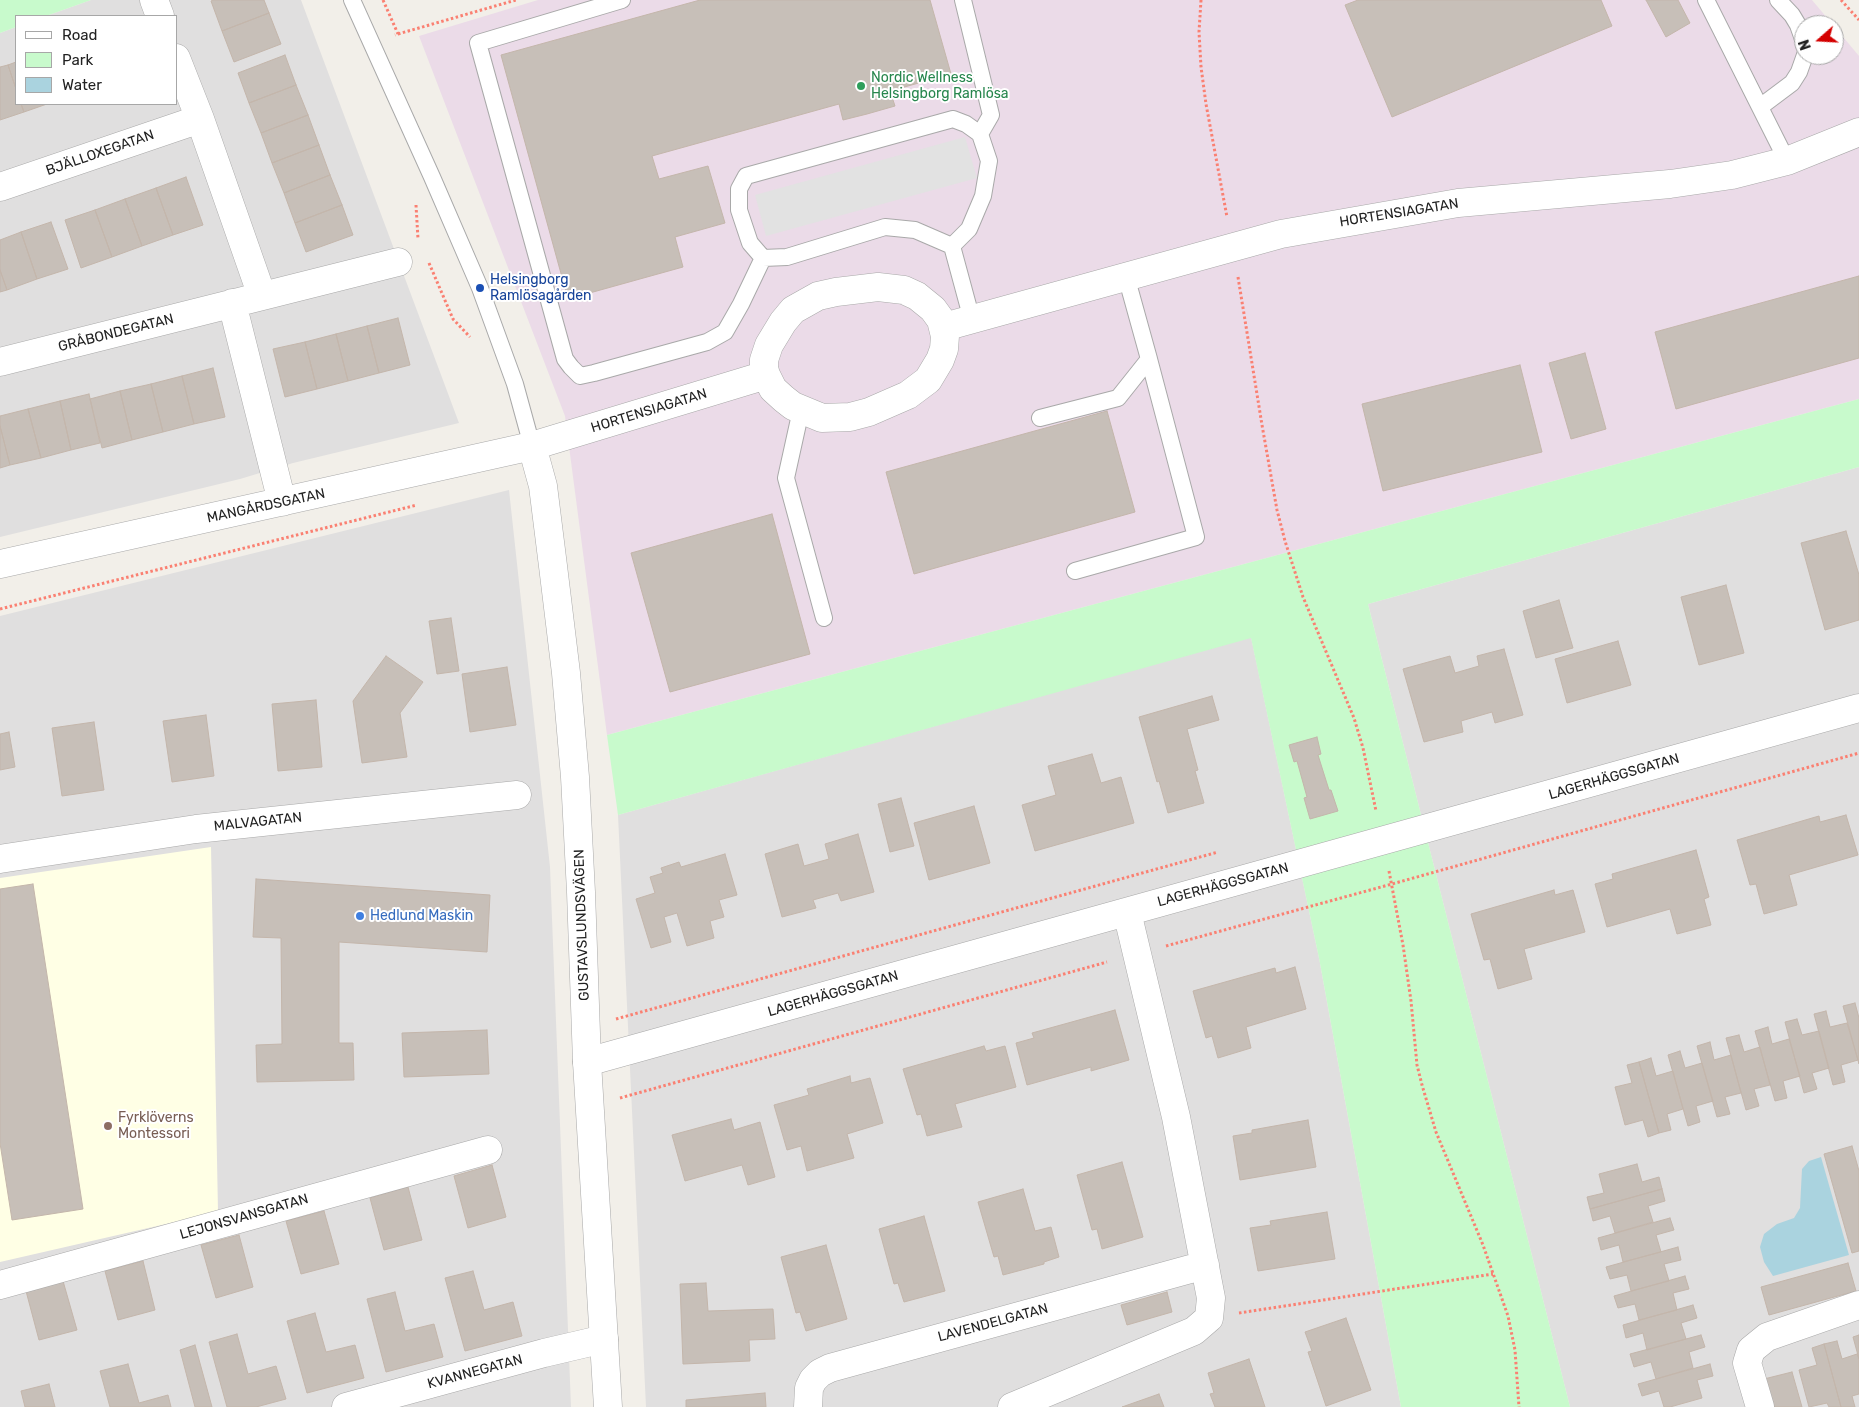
<!DOCTYPE html>
<meta charset="utf-8">
<style>
body{margin:0}
#map{position:relative;width:1859px;height:1407px;overflow:hidden;background:#f2efe9;font-family:Rubik,sans-serif}
canvas{display:block}
.legend{position:absolute;left:15px;top:15px;width:162px;height:90px;box-sizing:border-box;background:#fff;border:1px solid #a7a7a7;margin:0;padding:6px 9px;list-style:none;font-size:15px;color:#222}
.legend li{display:flex;align-items:center;gap:10px;height:25px}
.legend b{width:25px;border:1px solid #a7a7a7}
.north{position:absolute;left:1794px;top:15px;width:50px;height:50px;box-sizing:border-box;background:#fff;border:1px solid #a7a7a7;border-radius:50%;rotate:251deg;font-size:14px;font-weight:700;line-height:20px;text-align:center;color:#222}
.north::after{content:'';display:block;margin:auto;width:18px;height:22px;background:#d40000;clip-path:polygon(50% 0,100% 100%,50% 72%,0 100%)}
</style>
<div id="map">
<canvas width="1859" height="1407"></canvas>
<ul class="legend">
<li><b style="height:6px;background:#fff"></b>Road</li>
<li><b style="height:14px;background:#c8facc"></b>Park</li>
<li><b style="height:14px;background:#aad3df"></b>Water</li>
</ul>
<div class="north">N</div>
</div>
<script>
const ctx = document.querySelector('canvas').getContext('2d');
ctx.lineJoin = 'round';
function fill(path, color) { ctx.fillStyle = color; ctx.fill(path, 'evenodd'); }
const toPath = rows => new Path2D(rows.map(r => 'M' + r).join(''));
function trace(path, color, width, dash) { ctx.strokeStyle = color; ctx.lineWidth = width; ctx.lineCap = dash ? 'butt' : 'round'; ctx.setLineDash(dash || []); ctx.stroke(path); }
function write(font, color, halo, rows, align = 'center') {
  ctx.font = font + ' Rubik,sans-serif'; ctx.lineWidth = 4; ctx.setLineDash([]); ctx.textBaseline = 'middle'; ctx.strokeStyle = halo; ctx.fillStyle = color; for (const [text, x, y, turn = 0] of rows) {
    ctx.save(); ctx.translate(x, y); ctx.rotate((+turn || 0) * Math.PI / 180); ctx.textAlign = isNaN(turn) ? turn : align; if (halo) ctx.strokeText(text, 0, 0); ctx.fillText(text, 0, 0); ctx.restore();
  }
}
fill(toPath([
 [91,0,301,0,459,423,293,463,240,479,0,537,0,33,16,27,16,104,176,104,176,16,46,16],
 [1859,467,1859,1407,1570,1407,1368,604],
 [509,490,550,867,571,1407,0,1407,0,616],
 [1251,637,1319,958,1401,1407,646,1407,618,815]
]), '#e0dfdf');
fill(toPath([
 [538,0,1812,0,1833,25,1804,25,1804,55,1834,55,1834,26,1859,56,1859,399,607,735,565,416,419,36]
]), '#ebdbe8');
fill(toPath([
 [211,847,218,1212,0,1262,0,878]
]), '#ffffe5');
fill(toPath([
 [0,0,91,0,46,16,16,16,16,27,0,33],
 [1859,399,1859,467,1368,604,1570,1407,1401,1407,1319,958,1251,638,618,815,607,735]
]), '#c8facc');
fill(toPath([
 [965,137,977,178,766,236,755,195]
]), '#e2e2e2');
fill(toPath([
 [1821,1157,1849,1255,1773,1276,1764,1262,1760,1247,1764,1234,1777,1224,1794,1218,1800,1208,1802,1169,1809,1161]
]), '#aad3df');
const building = toPath([
 [213,0,264,0,269,13,222,31,211,1,213,0],
 [700,0,930,0,951,74,890,91,895,106,867,114,843,120,839,104,652,156,659,179,708,166,725,223,675,237,683,267,568,299,501,55,700,0],
 [1358,0,1601,0,1612,26,1392,117,1345,5,1358,0],
 [1646,0,1678,0,1690,23,1666,37,1646,0],
 [269,13,281,44,234,62,222,31,269,13],
 [285,55,296,85,249,103,238,73,285,55],
 [16,62,16,89,8,65,16,62],
 [8,65,16,89,16,104,21,104,24,112,0,120,0,67,8,65],
 [296,85,308,115,261,133,249,103,296,85],
 [21,104,47,104,24,112,21,104],
 [308,115,319,145,272,163,261,133,308,115],
 [319,145,330,175,284,193,272,163,319,145],
 [330,175,342,205,295,223,284,193,330,175],
 [186,177,203,225,173,235,156,188,186,177],
 [156,188,173,235,142,246,125,199,156,188],
 [125,199,142,246,112,257,95,210,125,199],
 [342,205,353,235,306,252,295,223,342,205],
 [95,210,112,257,81,268,65,220,95,210],
 [51,222,68,269,37,279,21,232,51,222],
 [21,232,37,279,7,290,0,270,0,240,21,232],
 [0,270,7,290,0,292,0,270],
 [1859,276,1859,358,1676,409,1655,332,1859,276],
 [398,318,410,365,379,373,367,326,398,318],
 [367,326,379,373,348,381,336,334,367,326],
 [336,334,348,381,317,389,305,342,336,334],
 [305,342,317,389,285,397,273,349,305,342],
 [1585,353,1606,429,1571,439,1549,363,1585,353],
 [1520,365,1542,452,1383,491,1362,404,1520,365],
 [213,368,225,417,194,424,182,376,213,368],
 [182,376,194,424,163,432,151,384,182,376],
 [151,384,163,432,132,440,120,391,151,384],
 [120,391,132,440,102,448,90,399,120,391],
 [89,394,100,443,71,450,60,401,89,394],
 [60,401,71,450,41,458,28,409,60,401],
 [28,409,41,458,10,465,0,426,0,416,28,409],
 [1107,411,1135,512,914,574,886,472,1107,411],
 [0,426,10,465,0,468,0,426],
 [772,514,810,654,670,692,631,553,772,514],
 [1846,531,1859,575,1859,620,1825,630,1801,543,1846,531],
 [1726,585,1744,653,1699,665,1681,597,1726,585],
 [1559,600,1573,648,1536,658,1523,611,1559,600],
 [451,618,459,671,437,674,429,621,451,618],
 [1618,641,1631,685,1567,703,1555,659,1618,641],
 [1504,649,1523,715,1495,723,1492,712,1461,721,1463,732,1424,742,1403,669,1450,656,1455,673,1479,666,1477,656,1504,649],
 [386,656,423,682,400,713,407,757,362,763,353,701,386,656],
 [507,667,516,725,470,732,462,674,507,667],
 [1212,696,1219,720,1187,729,1198,770,1195,771,1204,803,1168,813,1159,781,1157,782,1139,717,1212,696],
 [316,700,322,767,278,771,272,704,316,700],
 [206,715,214,776,172,782,163,721,206,715],
 [94,722,104,790,62,796,52,728,94,722],
 [9,732,15,767,0,770,0,734,9,732],
 [1317,737,1321,754,1318,755,1329,790,1331,790,1338,811,1310,819,1304,798,1307,797,1297,761,1294,762,1289,745,1317,737],
 [1092,754,1101,783,1121,777,1134,823,1035,851,1022,805,1056,795,1048,766,1092,754],
 [901,798,914,846,890,852,878,804,901,798],
 [974,806,990,863,929,880,914,823,974,806],
 [1846,815,1858,855,1789,875,1797,905,1764,914,1756,884,1750,885,1737,840,1819,816,1820,822,1846,815],
 [858,834,874,892,841,901,838,893,813,900,816,908,782,917,765,854,798,844,804,866,829,859,825,844,858,834],
 [1696,850,1709,897,1704,899,1711,925,1677,934,1670,909,1607,927,1595,884,1613,879,1612,874,1696,850],
 [725,854,737,895,719,900,724,917,710,921,714,938,687,946,677,913,664,917,671,942,651,948,636,899,655,893,650,877,663,873,661,868,679,862,681,867,725,854],
 [256,879,490,895,487,952,339,942,339,1043,353,1043,354,1080,257,1082,256,1045,282,1044,281,938,253,937,256,879],
 [33,884,83,1209,12,1220,0,1143,0,889,33,884],
 [1554,890,1555,895,1573,890,1585,932,1524,949,1532,979,1498,989,1490,959,1484,960,1471,914,1554,890],
 [1295,967,1306,1009,1246,1027,1251,1048,1218,1058,1212,1036,1206,1038,1193,991,1275,968,1276,973,1295,967],
 [1855,1003,1859,1018,1859,1064,1843,1006,1855,1003],
 [1115,1010,1129,1060,1091,1071,1091,1067,1027,1085,1016,1043,1034,1038,1032,1033,1115,1010],
 [1826,1011,1830,1027,1847,1023,1858,1060,1841,1065,1845,1082,1833,1085,1814,1014,1826,1011],
 [1797,1019,1802,1035,1819,1031,1829,1068,1812,1073,1817,1089,1804,1093,1785,1022,1797,1019],
 [1768,1027,1772,1044,1789,1039,1800,1076,1783,1081,1787,1098,1775,1101,1755,1031,1768,1027],
 [487,1030,489,1074,404,1077,402,1033,487,1030],
 [1739,1035,1744,1052,1760,1047,1770,1085,1754,1089,1759,1106,1746,1110,1726,1038,1739,1035],
 [1710,1042,1714,1060,1731,1055,1741,1093,1725,1097,1730,1114,1717,1117,1697,1046,1710,1042],
 [984,1046,986,1051,1005,1046,1016,1087,955,1104,962,1127,927,1136,921,1114,917,1115,903,1069,984,1046],
 [1680,1051,1685,1068,1702,1063,1713,1101,1696,1106,1700,1122,1688,1126,1668,1055,1680,1051],
 [1651,1058,1656,1076,1673,1071,1683,1109,1667,1114,1671,1130,1659,1133,1639,1062,1651,1058],
 [1639,1062,1659,1133,1648,1137,1643,1120,1625,1125,1615,1087,1632,1083,1627,1065,1639,1062],
 [850,1076,851,1083,870,1078,883,1123,847,1134,854,1158,807,1171,801,1146,787,1150,774,1105,809,1095,807,1089,850,1076],
 [731,1119,734,1130,760,1122,775,1177,748,1185,742,1165,685,1181,672,1135,731,1119],
 [1308,1120,1316,1167,1240,1180,1233,1136,1252,1133,1252,1130,1308,1120],
 [1852,1146,1859,1171,1859,1251,1852,1253,1824,1154,1852,1146],
 [1122,1162,1143,1237,1102,1249,1097,1229,1092,1230,1077,1175,1122,1162],
 [1637,1164,1642,1182,1659,1177,1662,1189,1590,1209,1587,1197,1604,1193,1599,1174,1637,1164],
 [492,1165,506,1217,468,1228,454,1176,492,1165],
 [408,1187,422,1240,384,1250,370,1198,408,1187],
 [1023,1189,1035,1231,1051,1227,1059,1257,1044,1262,1044,1264,1003,1275,998,1256,994,1257,978,1202,1023,1189],
 [1662,1189,1665,1201,1648,1206,1653,1222,1615,1233,1610,1216,1593,1221,1590,1209,1662,1189],
 [324,1211,339,1264,301,1274,286,1221,324,1211],
 [1327,1212,1335,1259,1258,1271,1250,1228,1271,1225,1270,1221,1327,1212],
 [924,1216,945,1291,904,1302,898,1283,894,1284,879,1229,924,1216],
 [1670,1218,1674,1230,1656,1235,1661,1252,1623,1262,1619,1245,1601,1250,1598,1238,1670,1218],
 [239,1235,253,1287,216,1298,201,1245,239,1235],
 [826,1245,847,1319,806,1331,800,1312,796,1313,781,1257,826,1245],
 [1678,1247,1681,1260,1664,1264,1669,1281,1631,1291,1627,1275,1610,1279,1606,1267,1678,1247],
 [143,1261,155,1310,118,1320,105,1271,143,1261],
 [1848,1263,1856,1291,1769,1315,1761,1287,1848,1263],
 [473,1271,484,1310,513,1302,522,1336,465,1351,445,1278,473,1271],
 [1685,1276,1689,1289,1673,1293,1677,1310,1639,1320,1635,1304,1618,1308,1614,1296,1685,1276],
 [63,1281,77,1330,39,1340,26,1291,63,1281],
 [706,1283,708,1311,773,1309,775,1339,749,1340,750,1361,683,1364,680,1284,706,1283],
 [395,1292,405,1331,434,1324,443,1357,386,1372,367,1299,395,1292],
 [1167,1292,1172,1312,1127,1325,1121,1305,1167,1292],
 [1693,1305,1697,1318,1681,1323,1686,1339,1647,1350,1643,1333,1626,1338,1623,1325,1693,1305],
 [315,1313,326,1352,355,1345,364,1378,307,1393,287,1321,315,1313],
 [1346,1318,1371,1390,1326,1406,1308,1352,1312,1351,1305,1332,1346,1318],
 [237,1334,248,1374,276,1366,286,1399,256,1407,227,1407,209,1342,237,1334],
 [1701,1335,1705,1347,1689,1352,1693,1368,1656,1379,1651,1362,1634,1367,1630,1354,1701,1335],
 [1859,1335,1859,1359,1853,1337,1859,1335],
 [1837,1341,1842,1359,1857,1354,1859,1359,1859,1394,1852,1396,1855,1407,1841,1407,1824,1344,1837,1341],
 [1824,1344,1841,1407,1829,1407,1827,1403,1809,1407,1799,1370,1817,1365,1812,1348,1824,1344],
 [195,1345,212,1407,195,1407,180,1350,195,1345],
 [1249,1359,1265,1407,1215,1407,1210,1394,1214,1393,1208,1373,1249,1359],
 [128,1364,139,1403,168,1395,171,1407,110,1407,100,1371,128,1364],
 [1710,1364,1713,1376,1697,1380,1702,1398,1670,1407,1664,1407,1659,1391,1642,1396,1638,1384,1710,1364],
 [1792,1372,1802,1407,1772,1407,1764,1379,1792,1372],
 [49,1384,55,1407,25,1407,21,1391,49,1384],
 [765,1393,766,1407,686,1407,686,1400,765,1393],
 [1159,1394,1164,1407,1122,1407,1159,1394]
]);
fill(building, '#c7bfb8');
trace(building, '#c4b6ab', 1);
const service = toPath([
 [352,0,432,177,480,288,515,384,532,446],
 [622,0,478,43,565,359,571,367,580,376,594,373,707,342,725,332,741,304,763,258],
 [963,0,991,115,980,134],
 [1706,0,1787,161],
 [1778,0,1792,15,1798,25,1804,42],
 [1760,107,1792,83,1799,72,1805,55],
 [953,119,966,124,980,134,989,161,983,196,969,229,952,246,915,230,885,227,787,257,763,258,750,243,739,210,739,189,746,176,953,119],
 [952,246,972,320],
 [801,410,786,478,824,618],
 [1040,418,1118,398,1149,359,1126,276],
 [1075,571,1196,537,1149,359]
]);
const minor = toPath([
 [154,0,160,16],
 [176,58,200,119,262,296],
 [0,187,200,119],
 [232,303,282,502],
 [0,362,398,262],
 [0,564,532,446],
 [0,859,196,829,517,795],
 [587,1062,1859,708],
 [0,1285,488,1150],
 [346,1407,544,1353,604,1339],
 [808,1407,809,1388,813,1380,820,1373,830,1368,1205,1265],
 [1012,1407,1194,1331,1209,1318,1211,1298,1176,1117,1127,912],
 [1760,1407,1747,1363,1751,1350,1767,1337,1859,1305]
]);
const tertiary = toPath([
 [878,287,904,290,917,296,933,309,941,320,945,336,944,349,940,360,928,380,908,395,869,412,850,417,822,418,793,406,784,399,773,389,766,375,764,368,764,360,769,345,783,322,793,310,818,296,836,292,878,287],
 [944,327,1281,234,1458,203,1670,184,1732,175,1787,161,1859,132],
 [608,1407,587,1062,581,892,575,777,566,673,553,566,543,486,532,446,766,375]
]);
trace(service, '#a9a9a9', 18);
trace(minor, '#a9a9a9', 29);
trace(tertiary, '#a9a9a9', 29);
trace(toPath([
 [383,0,398,34,395,35],
 [1201,0,1199,32,1201,67,1206,104,1227,217],
 [1841,0,1859,20],
 [398,34,516,0],
 [416,205,418,239],
 [429,263,453,319,470,337],
 [1238,277,1262,425,1277,510,1285,541,1303,597,1354,718,1363,748,1376,811],
 [0,609,417,505],
 [1389,871,1403,945,1411,1001,1417,1065,1422,1085,1436,1132,1483,1245,1508,1316,1515,1350,1519,1407],
 [1166,946,1392,884,1859,753],
 [616,1019,1218,852],
 [620,1098,1107,962],
 [1239,1313,1493,1274]
]), '#fa8072', 3, [2.5, 2.5]);
trace(service, '#fff', 16);
trace(minor, '#fff', 28);
trace(tertiary, '#fff', 28);
for (const [x, y, r, color] of [
 [861,86,5,"#2e9e5b"],
 [480,288,5,"#1a4fb4"],
 [360,916,5,"#3f7fe0"],
 [108,1126,5,"#8d6e63"]
]) { const dot = new Path2D(); dot.arc(x, y, r, 0, 2 * Math.PI); ctx.fillStyle = color; ctx.fill(dot); trace(dot, '#fff', 2); }
write('14px', '#27864d', '#fff', [
 ["Nordic Wellness",871,78],
 ["Helsingborg Ramlösa",871,94]
], 'left');
write('14px', '#222', '#fff', [
 ["BJÄLLOXEGATAN",100,153,-19],
 ["HORTENSIAGATAN",1399,213,-9],
 ["GRÅBONDEGATAN",116,333,-14],
 ["HORTENSIAGATAN",649,411,-17],
 ["MANGÅRDSGATAN",266,506,-12],
 ["LAGERHÄGGSGATAN",1614,777,-16],
 ["MALVAGATAN",258,822,-6],
 ["LAGERHÄGGSGATAN",1223,885,-15],
 ["GUSTAVSLUNDSVÄGEN",582,925,-92],
 ["LAGERHÄGGSGATAN",833,994,-16],
 ["LEJONSVANSGATAN",244,1217,-16],
 ["LAVENDELGATAN",993,1323,-15],
 ["KVANNEGATAN",475,1372,-15]
]);
write('14px', '#164399', '#fff', [
 ["Helsingborg",490,280],
 ["Ramlösagården",490,296]
], 'left');
write('14px', '#366cbe', '#fff', [
 ["Hedlund Maskin",370,916]
], 'left');
write('14px', '#785e54', '#fff', [
 ["Fyrklöverns",118,1118],
 ["Montessori",118,1134]
], 'left');
</script>
